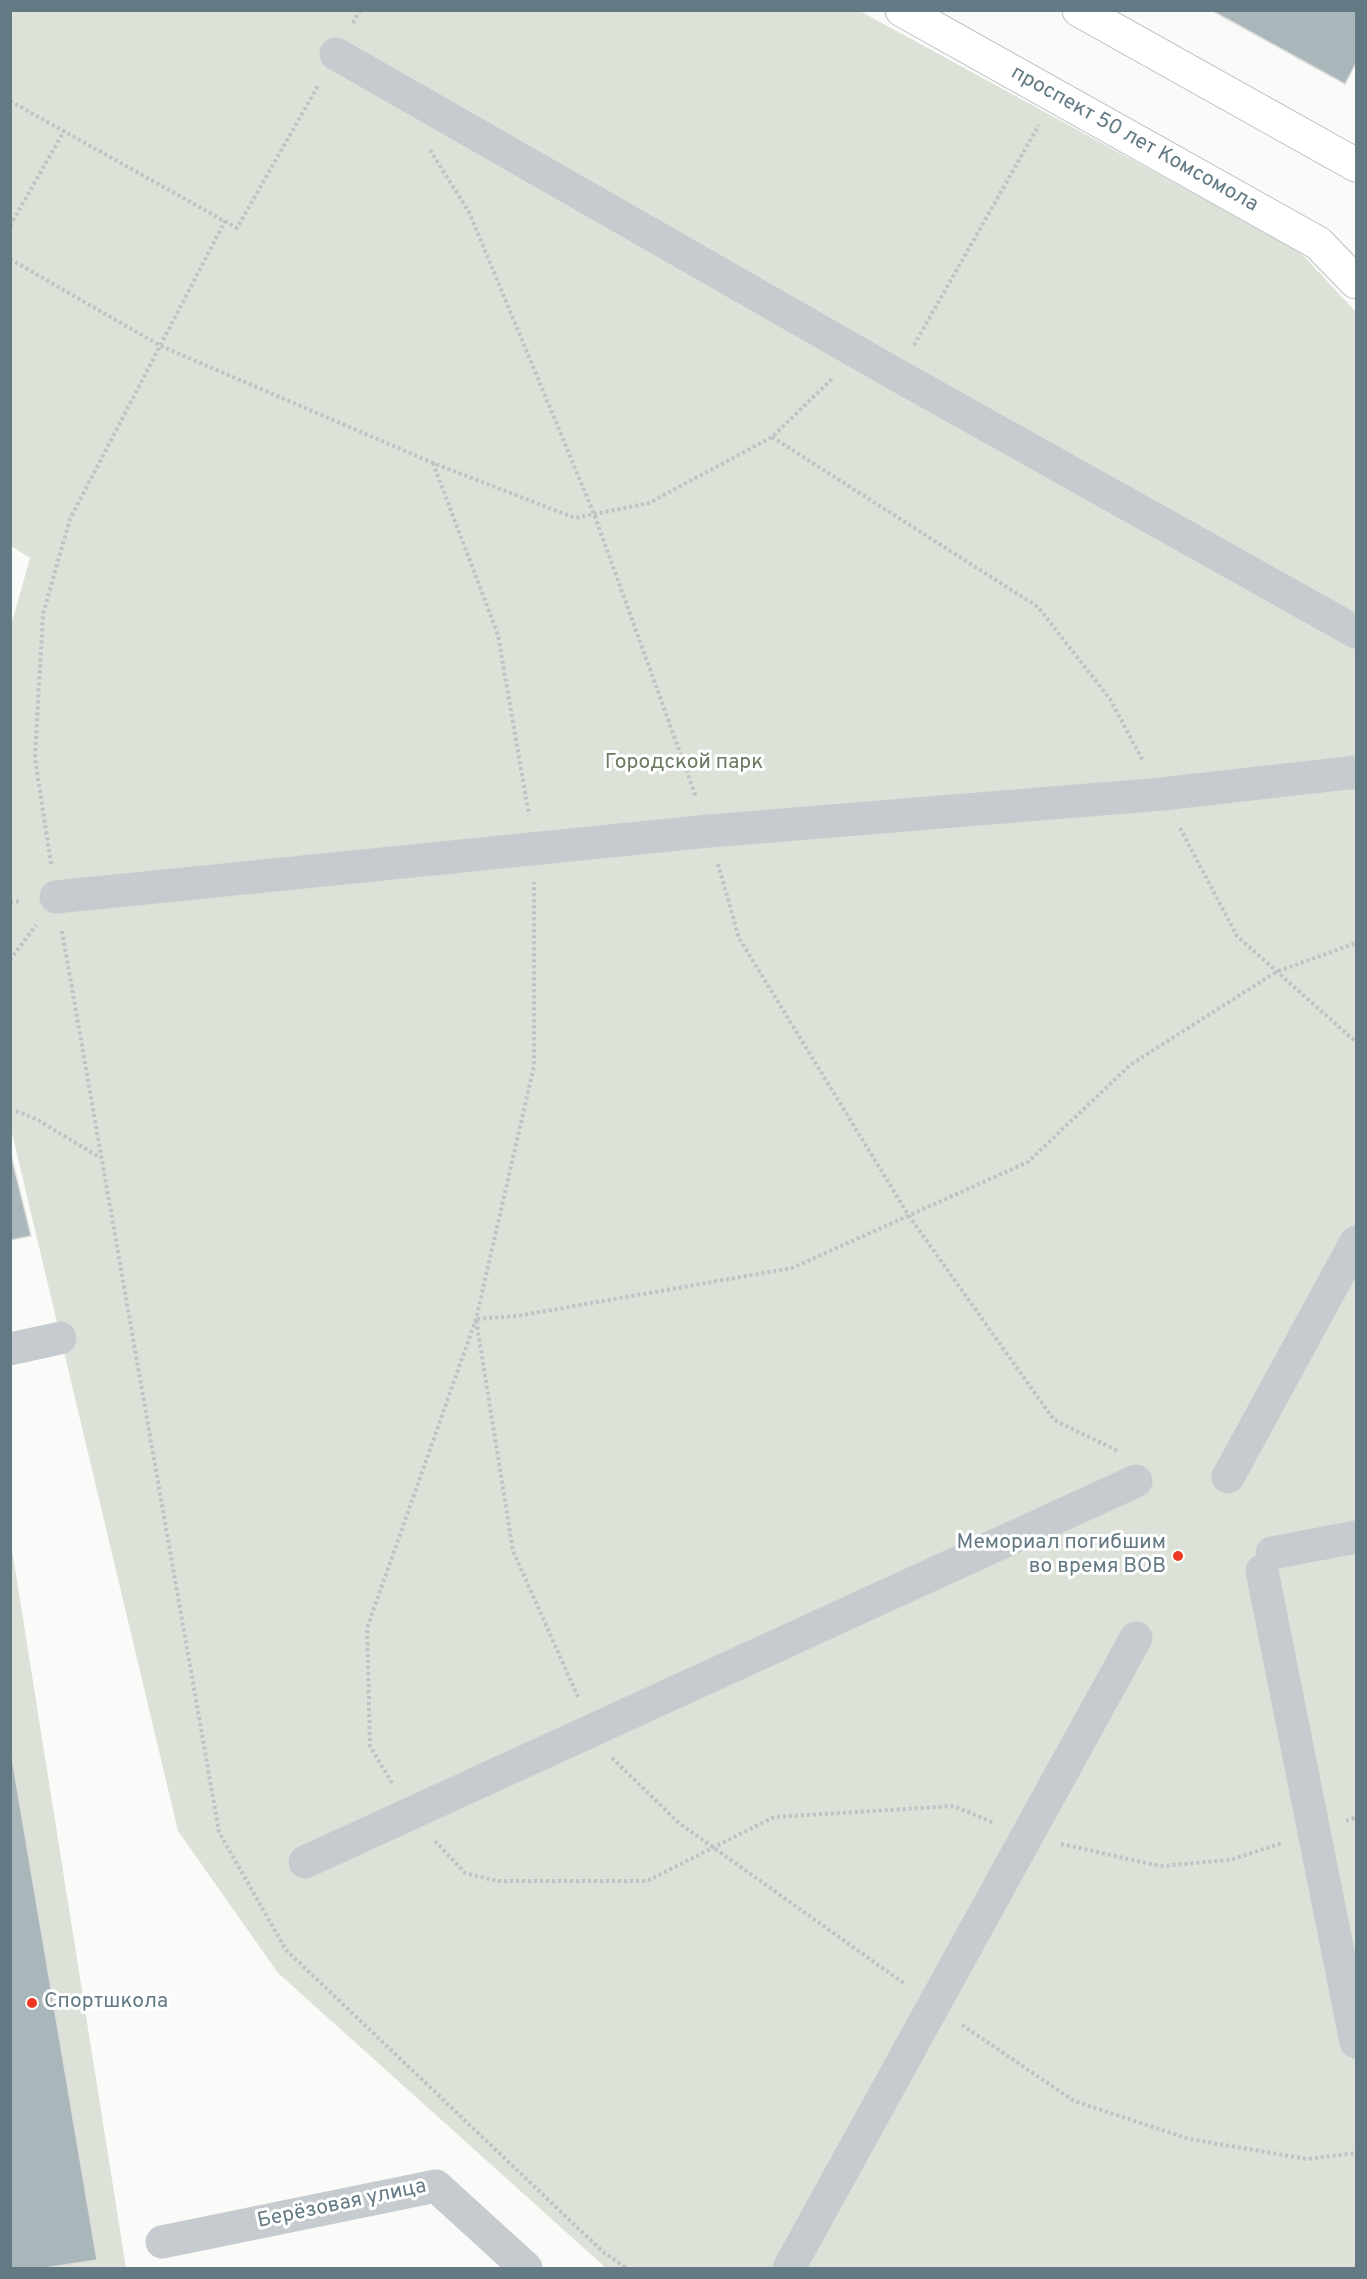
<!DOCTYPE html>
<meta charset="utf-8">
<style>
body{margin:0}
#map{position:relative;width:1367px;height:2279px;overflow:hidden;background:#fafaf8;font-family:Overpass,sans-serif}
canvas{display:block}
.frame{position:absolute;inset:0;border:12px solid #637a85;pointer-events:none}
</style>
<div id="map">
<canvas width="1367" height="2279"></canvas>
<div class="frame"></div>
</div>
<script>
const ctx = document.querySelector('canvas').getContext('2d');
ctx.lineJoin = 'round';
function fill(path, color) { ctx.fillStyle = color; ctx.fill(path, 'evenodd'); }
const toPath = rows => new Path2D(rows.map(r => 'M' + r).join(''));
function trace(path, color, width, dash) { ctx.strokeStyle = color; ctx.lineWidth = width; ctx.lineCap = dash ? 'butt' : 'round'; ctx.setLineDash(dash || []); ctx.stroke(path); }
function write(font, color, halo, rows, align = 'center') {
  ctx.font = font + ' Overpass,sans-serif'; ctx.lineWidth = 6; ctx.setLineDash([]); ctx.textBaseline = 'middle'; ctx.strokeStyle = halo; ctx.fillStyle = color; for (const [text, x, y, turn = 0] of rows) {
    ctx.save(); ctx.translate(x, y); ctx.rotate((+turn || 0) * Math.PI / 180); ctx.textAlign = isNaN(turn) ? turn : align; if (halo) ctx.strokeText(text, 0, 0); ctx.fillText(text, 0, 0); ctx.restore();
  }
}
fill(toPath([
 [11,11,860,11,1299,251,1356,312,1356,2268,606,2268,278,1973,178,1831,11,1129,10,629,30,558,11,546],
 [11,1543,126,2268,11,2268]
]), '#dde2d8');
const building = toPath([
 [1211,10,1356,10,1356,63,1345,84,1211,10],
 [10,1151,31,1236,10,1240,10,1151],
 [10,1746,97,2260,44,2268,10,2268,10,1746]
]);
fill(building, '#a9b6ba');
trace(building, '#dcdcda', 1.5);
const major = toPath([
 [902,10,1318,243,1356,282],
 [1079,10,1356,165]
]);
trace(major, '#b8bfc2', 35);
trace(toPath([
 [353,23,360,10],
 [10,101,237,228,319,84],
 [430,150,469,212,594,514,696,797],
 [10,226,64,131],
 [10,259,161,346,433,463,575,518,649,503,772,437,834,377],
 [914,345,1039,125],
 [772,437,1038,607,1110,699,1143,761],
 [433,463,498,635,529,815],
 [1180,828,1237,936,1356,1042],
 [51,864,35,758,43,614,70,519,225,221],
 [718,864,739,938,909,1216,1054,1420,1118,1451],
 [10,902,22,901],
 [62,931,219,1832,286,1950,602,2251,626,2268],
 [10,960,36,925],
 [16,1111,36,1119,101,1158],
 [578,1697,513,1551,476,1319,517,1316,792,1268,1028,1162,1130,1065,1276,972,1356,943],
 [612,1758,679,1823,905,1984],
 [392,1783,370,1746,367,1628,476,1319,534,1066,534,882],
 [1346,1821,1356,1817],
 [435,1841,465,1873,497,1881,647,1881,774,1817,954,1806,994,1823],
 [1061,1844,1160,1866,1230,1860,1282,1843],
 [962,2025,1074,2101,1189,2139,1307,2159,1356,2153]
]), '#bfc3c5', 4, [3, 3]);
trace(toPath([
 [336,54,897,375,1356,632],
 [56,897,709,831,1162,794,1356,772],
 [10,1349,60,1338],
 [1228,1477,1356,1242],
 [1272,1553,1356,1537],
 [1262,1571,1356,2042],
 [305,1862,1136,1481],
 [162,2242,436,2186,526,2268],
 [789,2268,1136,1638]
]), '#c5cbce', 33);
trace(major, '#fff', 33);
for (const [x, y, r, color] of [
 [1178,1556,6,"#ef3723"],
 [32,2003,6,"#ef3723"]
]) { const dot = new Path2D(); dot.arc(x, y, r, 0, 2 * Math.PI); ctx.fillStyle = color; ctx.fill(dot); trace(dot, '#fff', 2); }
write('21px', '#637a85', '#fff', [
 ["проспект 50 лет Комсомола",1134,140,29],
 ["Берёзовая улица",342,2205,-12]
]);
write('21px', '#6a7b62', '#fff', [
 ["Городской парк",684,764]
]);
write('21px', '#637a85', '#fff', [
 ["Мемориал погибшим",1166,1544],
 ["во время ВОВ",1166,1568],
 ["Спортшкола",44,2003,"left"]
], 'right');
</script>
